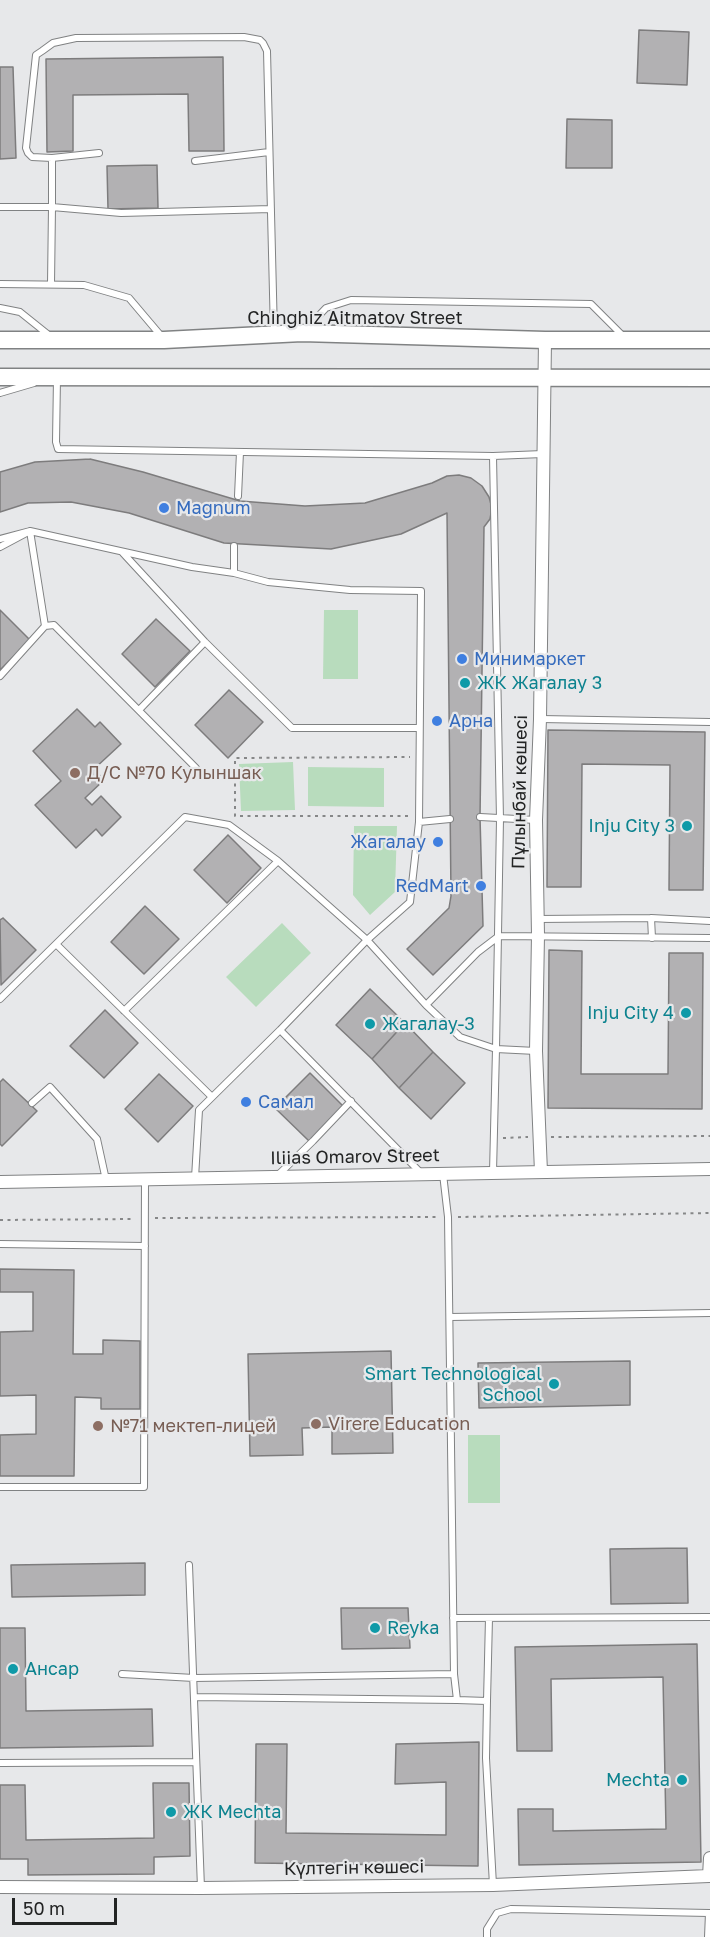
<!DOCTYPE html>
<meta charset="utf-8">
<style>
body{margin:0}
#map{position:relative;width:710px;height:1937px;overflow:hidden;background:#e7e8ea;font-family:"Golos Text",sans-serif}
canvas{display:block}
.scale{position:absolute;left:12px;top:1898px;width:105px;height:27px;box-sizing:border-box;border:3px solid #232424;border-top:0;padding-left:8px;font-size:18px;line-height:21px;white-space:nowrap;color:#232424;-webkit-text-stroke:4px #e7e8ea;paint-order:stroke}
</style>
<div id="map">
<canvas width="710" height="1937"></canvas>
<div class="scale">50 m</div>
</div>
<script>
const ctx = document.querySelector('canvas').getContext('2d');
ctx.lineJoin = 'round';
function fill(path, color) { ctx.fillStyle = color; ctx.fill(path, 'evenodd'); }
const toPath = rows => new Path2D(rows.map(r => 'M' + r).join(''));
function trace(path, color, width, dash) { ctx.strokeStyle = color; ctx.lineWidth = width; ctx.lineCap = dash ? 'butt' : 'round'; ctx.setLineDash(dash || []); ctx.stroke(path); }
function write(font, color, halo, rows, align = 'center') {
  ctx.font = font + ' "Golos Text",sans-serif'; ctx.lineWidth = 4.5; ctx.setLineDash([]); ctx.textBaseline = 'middle'; ctx.strokeStyle = halo; ctx.fillStyle = color; for (const [text, x, y, turn = 0] of rows) {
    ctx.save(); ctx.translate(x, y); ctx.rotate((+turn || 0) * Math.PI / 180); ctx.textAlign = isNaN(turn) ? turn : align; if (halo) ctx.strokeText(text, 0, 0); ctx.fillText(text, 0, 0); ctx.restore();
  }
}
fill(toPath([
 [324,610,358,610,358,679,323,679],
 [293,762,295,810,241,811,239,764],
 [308,767,384,768,384,807,308,806],
 [354,826,397,826,395,892,370,915,353,895],
 [282,923,311,953,256,1007,226,977],
 [468,1435,500,1435,500,1503,468,1503]
]), '#b8dcbd');
const building = toPath([
 [639,30,689,32,687,85,637,83,639,30],
 [223,57,224,151,189,151,188,94,73,95,73,151,47,152,46,59,223,57],
 [0,67,13,67,16,158,0,159,0,67],
 [567,119,612,120,612,168,566,168,567,119],
 [157,165,158,208,108,209,107,166,157,165],
 [90,459,143,472,240,501,305,506,365,503,432,483,447,476,459,475,471,478,482,486,489,497,492,508,490,519,484,527,480,817,483,926,433,975,407,949,449,908,451,896,447,513,401,534,331,549,224,543,129,513,71,502,28,503,0,512,0,472,35,462,90,459],
 [0,610,30,640,0,670,0,610],
 [156,619,190,651,155,687,122,654,156,619],
 [229,690,263,722,228,758,195,725,229,690],
 [77,709,95,727,100,722,121,744,94,769,104,780,85,798,92,805,101,796,121,817,102,836,96,829,76,848,35,805,61,781,33,751,77,709],
 [548,730,705,732,703,890,669,890,670,765,582,764,581,887,547,887,548,730],
 [228,835,261,868,227,903,194,870,228,835],
 [145,906,179,939,144,974,111,942,145,906],
 [3,918,36,950,1,985,0,920,3,918],
 [549,950,582,951,581,1074,668,1074,669,953,703,953,702,1109,548,1108,549,950],
 [370,989,405,1023,372,1059,336,1025,370,989],
 [105,1010,138,1043,104,1078,70,1046,105,1010],
 [405,1023,433,1052,399,1088,372,1059,405,1023],
 [433,1052,465,1083,431,1119,399,1088,433,1052],
 [310,1073,343,1106,309,1141,275,1108,310,1073],
 [159,1074,193,1106,158,1142,125,1109,159,1074],
 [3,1079,37,1111,2,1146,0,1144,0,1082,3,1079],
 [0,1269,74,1270,73,1354,103,1354,103,1340,140,1341,140,1409,101,1409,101,1398,75,1397,74,1476,0,1476,0,1435,36,1434,36,1395,0,1396,0,1332,33,1331,33,1292,0,1292,0,1269],
 [391,1351,393,1453,332,1454,332,1427,302,1428,303,1455,250,1456,248,1354,391,1351],
 [630,1361,630,1405,479,1408,478,1363,630,1361],
 [687,1548,688,1603,611,1604,610,1549,687,1548],
 [145,1563,145,1595,12,1597,11,1565,145,1563],
 [341,1608,408,1608,410,1648,342,1649,341,1608],
 [0,1628,25,1628,26,1711,152,1709,153,1746,0,1748,0,1628],
 [697,1644,701,1862,519,1865,518,1809,553,1809,553,1831,666,1829,663,1677,551,1679,552,1751,517,1751,515,1647,697,1644],
 [479,1742,478,1866,255,1863,256,1744,287,1744,286,1833,446,1835,446,1782,395,1784,396,1744,479,1742],
 [153,1783,189,1783,190,1856,154,1857,154,1874,28,1875,28,1859,0,1859,0,1785,25,1785,26,1840,154,1838,153,1783]
]);
fill(building, '#b2b1b3');
trace(building, '#7d7c7d', 1.5);
const lane = toPath([
 [99,153,52,158,32,157,28,153,26,148,36,55,42,51,53,43,76,38,244,37,260,40,263,43,267,51,274,334],
 [195,161,269,152],
 [0,207,52,207,52,158],
 [0,284,84,285,129,298,162,337],
 [51,284,52,207,121,213,271,209],
 [0,308,20,312,50,336],
 [305,330,326,308,351,300,591,304,623,336],
 [57,378,56,442,58,449,493,456,500,819,496,1049,536,1051],
 [0,393,34,383],
 [493,456,543,454],
 [238,496,240,452],
 [0,539,30,531,0,547],
 [234,546,234,573],
 [122,552,205,642,292,728,419,728],
 [45,626,30,531,192,567,234,573,268,582,350,590,421,591,419,822,410,902,367,940,280,1030,199,1110,195,1178],
 [0,676,45,626,54,625,196,768],
 [139,710,205,642],
 [541,719,710,722],
 [480,817,536,820],
 [419,822,450,819],
 [651,918,652,938],
 [538,919,651,918,710,921],
 [56,944,211,1096],
 [0,999,185,817,229,825,278,861],
 [426,1005,478,952,499,936,710,938],
 [124,1011,278,861,367,940,426,1005,460,1037,496,1049,493,1172],
 [280,1030,421,1173],
 [32,1103,50,1087,97,1139,106,1180],
 [443,1174,448,1217,454,1674,457,1700,487,1701,486,1758,493,1885],
 [277,1176,313,1141,351,1101],
 [0,1244,145,1246],
 [450,1317,710,1313],
 [0,1487,144,1487,145,1180],
 [189,1565,201,1888],
 [453,1618,710,1617],
 [122,1674,194,1678,454,1674],
 [195,1697,457,1700],
 [487,1701,489,1618],
 [0,1763,195,1762],
 [487,1937,487,1929,497,1913,511,1909,709,1913,708,1937]
]);
const street = toPath([
 [541,1172,536,1051,538,935,536,820,540,719,545,340],
 [0,1182,710,1169],
 [0,1887,201,1888,493,1885,709,1876,710,1858]
]);
const secondary = toPath([
 [0,340,164,340,302,333,545,340,710,340],
 [0,377,710,378]
]);
trace(lane, '#808283', 8);
trace(street, '#808283', 14);
trace(secondary, '#808283', 19);
trace(toPath([
 [408,816,235,816,235,758,410,757],
 [551,1137,710,1136],
 [503,1138,528,1137],
 [458,1217,710,1213],
 [155,1218,437,1217],
 [0,1220,134,1219]
]), '#868788', 2, [3, 4.5]);
trace(lane, '#fff', 6);
trace(street, '#fff', 12);
trace(secondary, '#fff', 16);
for (const [x, y, r, color] of [
 [164,508,6,"#3f7fe0"],
 [462,659,6,"#3f7fe0"],
 [465,683,6,"#0f9aa8"],
 [437,721,6,"#3f7fe0"],
 [75,773,6,"#8d6e63"],
 [687,826,6,"#0f9aa8"],
 [438,842,6,"#3f7fe0"],
 [481,886,6,"#3f7fe0"],
 [686,1013,6,"#0f9aa8"],
 [370,1024,6,"#0f9aa8"],
 [246,1102,6,"#3f7fe0"],
 [554,1384,6,"#0f9aa8"],
 [316,1424,6,"#8d6e63"],
 [98,1426,6,"#8d6e63"],
 [375,1628,6,"#0f9aa8"],
 [13,1669,6,"#0f9aa8"],
 [682,1780,6,"#0f9aa8"],
 [171,1812,6,"#0f9aa8"]
]) { const dot = new Path2D(); dot.arc(x, y, r, 0, 2 * Math.PI); ctx.fillStyle = color; ctx.fill(dot); trace(dot, '#e7e8ea', 2); }
write('18px', '#232424', '#e7e8ea', [
 ["Chinghiz Aitmatov Street",355,318],
 ["Пұлынбай көшесі",520,792,-89],
 ["Iliias Omarov Street",355,1157,-1],
 ["Күлтегін көшесі",354,1868,-1]
]);
write('18px', '#366cbe', '#e7e8ea', [
 ["Magnum",176,508],
 ["Минимаркет",474,659],
 ["Арна",449,721],
 ["Жагалау",426,842,"right"],
 ["RedMart",469,886,"right"],
 ["Самал",258,1102]
], 'left');
write('18px', '#0d838f', '#e7e8ea', [
 ["ЖК Жагалау 3",477,683],
 ["Inju City 3",675,826,"right"],
 ["Inju City 4",674,1013,"right"],
 ["Жагалау-3",382,1024],
 ["Smart Technological",542,1374,"right"],
 ["School",542,1395,"right"],
 ["Reyka",387,1628],
 ["Ансар",25,1669],
 ["Mechta",670,1780,"right"],
 ["ЖК Mechta",183,1812]
], 'left');
write('18px', '#785e54', '#e7e8ea', [
 ["Д/С №70 Кулыншак",87,773],
 ["Virere Education",328,1424],
 ["№71 мектеп-лицей",110,1426]
], 'left');
</script>
